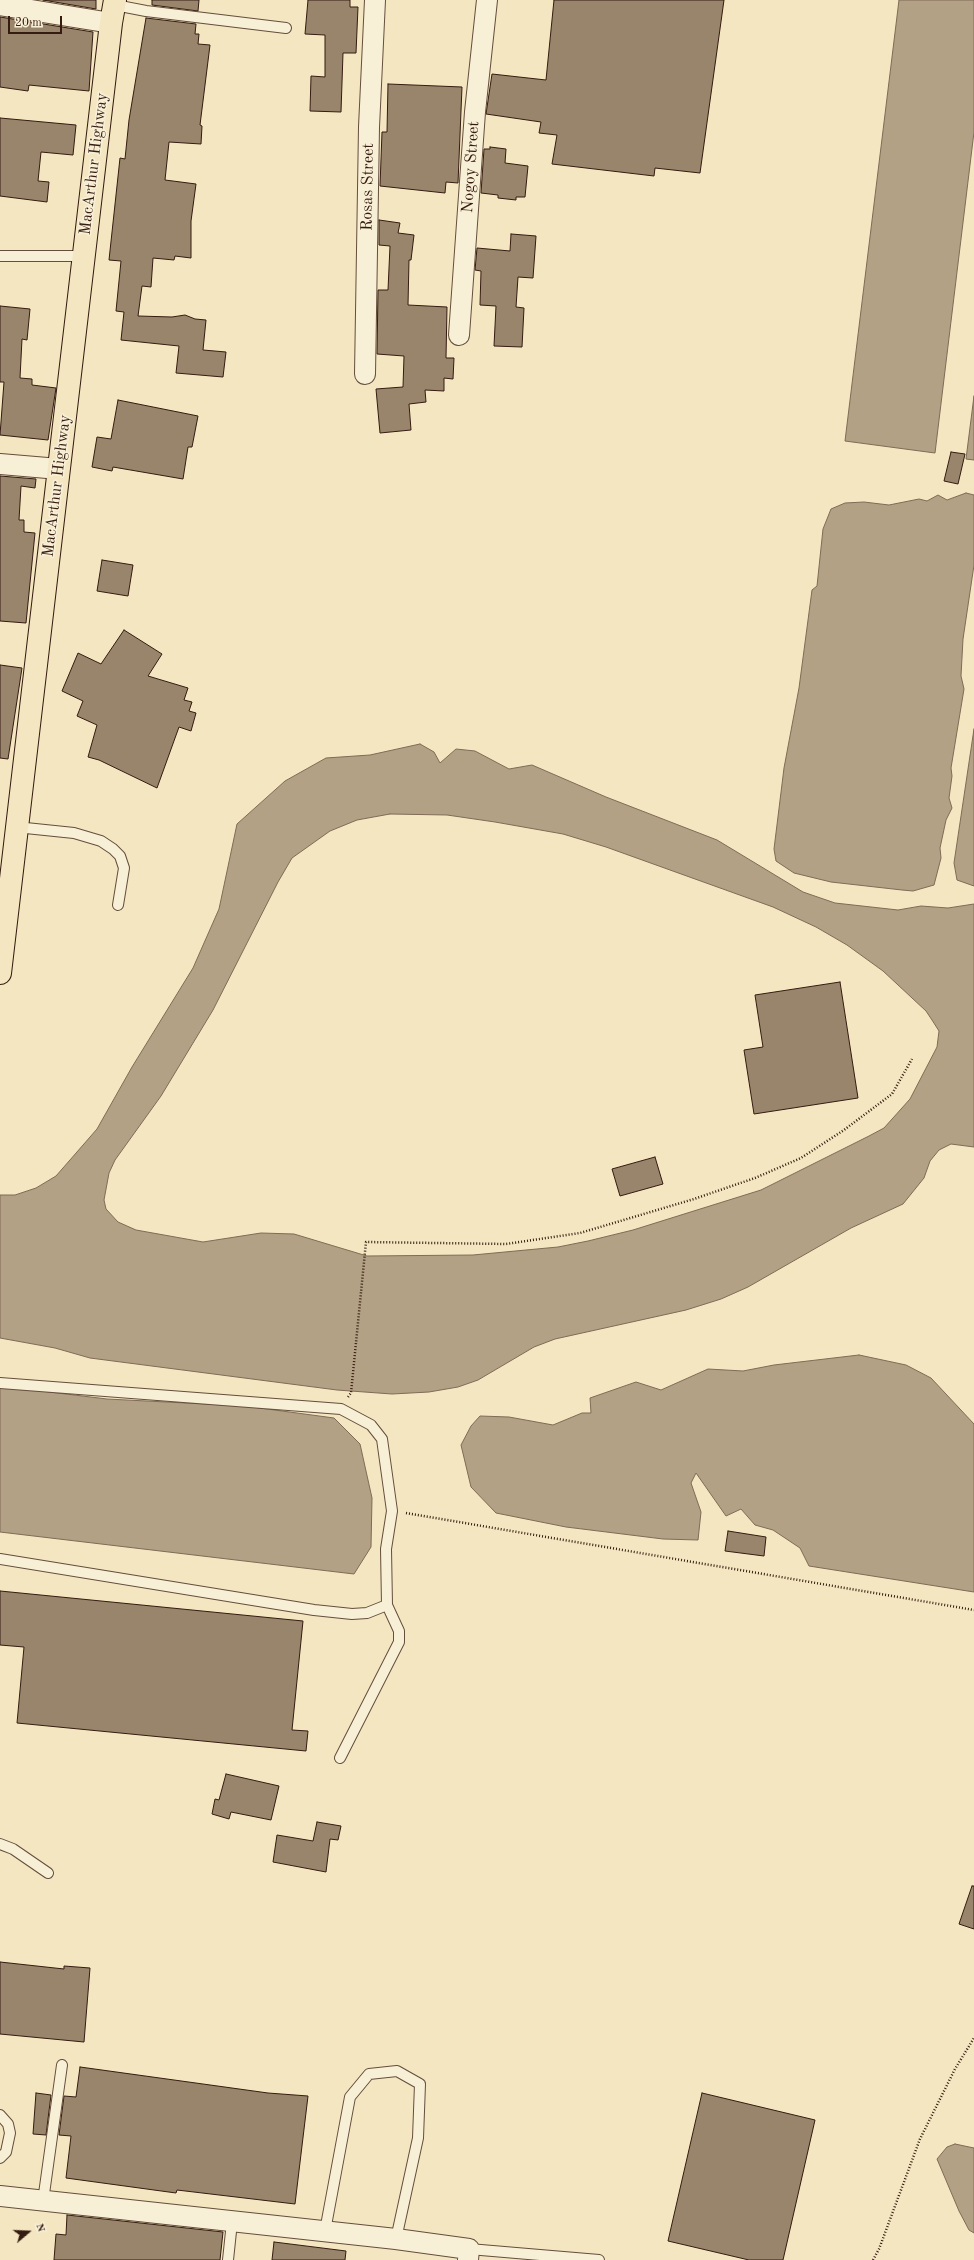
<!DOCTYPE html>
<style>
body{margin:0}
#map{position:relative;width:974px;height:2260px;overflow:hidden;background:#f3e6c0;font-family:"Old Standard TT",serif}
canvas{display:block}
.north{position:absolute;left:8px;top:2212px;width:40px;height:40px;-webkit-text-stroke:3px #f7efd6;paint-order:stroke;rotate:71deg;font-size:11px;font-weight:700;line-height:16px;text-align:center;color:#351b10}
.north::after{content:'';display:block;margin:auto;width:14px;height:18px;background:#351b10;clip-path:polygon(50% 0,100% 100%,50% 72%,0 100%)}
.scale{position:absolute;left:8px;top:16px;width:54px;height:18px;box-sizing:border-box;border:2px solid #351b10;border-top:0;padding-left:5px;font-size:12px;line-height:14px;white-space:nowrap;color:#351b10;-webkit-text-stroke:3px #f7efd6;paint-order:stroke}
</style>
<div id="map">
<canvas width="974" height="2260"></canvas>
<div class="north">N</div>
<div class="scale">20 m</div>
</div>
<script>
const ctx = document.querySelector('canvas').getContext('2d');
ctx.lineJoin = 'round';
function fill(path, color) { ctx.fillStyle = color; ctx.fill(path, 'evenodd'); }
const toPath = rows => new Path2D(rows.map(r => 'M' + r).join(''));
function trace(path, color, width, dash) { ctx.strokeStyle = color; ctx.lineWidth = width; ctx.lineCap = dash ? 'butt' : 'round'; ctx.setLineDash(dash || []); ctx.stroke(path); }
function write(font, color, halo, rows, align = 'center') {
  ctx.font = font + ' "Old Standard TT",serif'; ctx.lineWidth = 3.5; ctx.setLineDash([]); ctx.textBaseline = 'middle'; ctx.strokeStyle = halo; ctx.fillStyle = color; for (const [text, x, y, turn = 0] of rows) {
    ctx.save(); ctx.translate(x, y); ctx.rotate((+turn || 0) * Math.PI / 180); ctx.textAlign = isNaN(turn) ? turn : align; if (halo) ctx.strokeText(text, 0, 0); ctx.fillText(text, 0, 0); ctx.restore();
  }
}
const water = toPath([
 [899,0,974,0,974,132,935,453,845,441,899,0],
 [974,396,974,460,966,459,974,396],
 [966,493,974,495,974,565,963,639,961,676,964,689,951,768,952,776,949,798,952,808,946,820,940,848,941,858,934,885,913,891,902,890,831,882,794,873,776,861,774,849,784,768,799,688,812,590,817,586,823,529,831,509,845,503,864,502,889,505,919,499,927,501,938,495,947,500,966,493],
 [974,729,974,886,957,880,954,863,974,729],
 [420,744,434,752,440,763,456,749,475,751,509,769,532,765,606,797,717,840,803,892,835,903,898,910,921,906,948,908,974,904,974,1147,951,1144,939,1150,930,1161,924,1178,903,1204,851,1228,748,1287,721,1299,686,1310,555,1339,534,1347,478,1380,458,1387,429,1392,392,1394,337,1390,90,1358,55,1348,0,1338,0,1195,15,1195,36,1188,56,1176,97,1129,132,1067,193,968,219,909,237,824,285,781,326,758,370,755,420,744],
 [390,814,447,815,495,822,563,834,606,847,773,907,816,927,847,945,883,971,926,1011,932,1020,939,1031,937,1047,910,1099,884,1128,869,1136,761,1190,633,1230,588,1241,558,1247,473,1255,367,1256,294,1234,261,1233,203,1242,136,1230,118,1222,106,1209,104,1200,109,1173,115,1160,161,1096,213,1010,278,882,292,858,330,831,357,820,390,814],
 [859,1355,906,1365,931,1378,974,1424,974,1592,809,1566,800,1548,773,1530,755,1525,741,1509,726,1516,696,1473,691,1483,701,1512,698,1540,663,1539,566,1527,496,1513,471,1487,461,1445,471,1426,480,1416,509,1417,553,1425,582,1413,591,1413,590,1398,636,1382,661,1390,708,1369,743,1371,774,1365,859,1355],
 [0,1386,107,1399,245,1406,334,1418,360,1444,372,1498,371,1547,354,1574,0,1532,0,1386],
 [955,2144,974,2148,974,2233,969,2230,959,2211,937,2159,947,2147,955,2144]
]);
fill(water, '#b2a184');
trace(water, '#806b56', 1);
const building = toPath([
 [43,0,96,0,96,9,43,0],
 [152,0,199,0,198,11,152,5,152,0],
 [308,0,350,0,350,7,358,7,356,53,343,53,341,112,310,111,311,76,325,77,325,35,305,34,308,0],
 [554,0,724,0,700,173,655,168,654,176,552,164,557,135,539,133,541,122,486,114,492,74,546,80,554,0],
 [0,17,93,32,89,91,29,85,28,91,0,87,0,17],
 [146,18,196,24,195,34,199,34,198,44,210,45,200,125,202,126,201,144,169,142,165,180,196,184,191,221,191,258,175,256,174,260,153,258,151,287,142,286,138,316,172,317,185,315,195,319,206,320,203,350,226,352,223,377,176,373,179,346,121,340,124,312,116,311,121,261,109,260,120,158,125,159,129,120,146,18],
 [388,84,462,87,458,183,446,182,445,193,380,186,382,132,387,132,388,84],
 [0,118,76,125,73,155,41,152,38,181,49,182,47,202,0,196,0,118],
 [490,147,506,149,505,163,528,166,525,197,516,197,516,200,498,198,498,195,481,193,484,149,490,149,490,147],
 [379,220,400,223,398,233,414,235,411,260,409,260,408,305,447,307,446,358,454,358,453,379,444,378,444,391,425,390,426,402,409,404,411,430,380,433,376,389,403,387,404,356,377,354,378,290,388,290,390,246,379,245,379,220],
 [511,234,536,236,533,278,518,277,516,307,524,308,522,347,494,346,496,306,480,305,481,271,475,270,477,248,510,251,511,234],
 [0,306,30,309,27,340,22,339,20,378,32,379,32,385,56,388,48,440,0,435,4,382,0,382,0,306],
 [118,400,198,416,192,447,188,447,183,479,113,467,112,471,92,467,97,437,111,439,118,400],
 [951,452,965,454,958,484,944,481,951,452],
 [0,476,36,479,35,488,21,486,19,520,24,520,24,532,35,533,26,623,0,621,0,476],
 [102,560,133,565,128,596,97,591,102,560],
 [124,630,162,654,148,676,188,688,184,700,192,702,189,711,196,713,191,731,179,727,157,788,99,760,88,757,97,725,77,716,83,701,62,691,78,653,101,664,124,630],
 [0,665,22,668,8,759,0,758,0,665],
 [840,982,858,1098,754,1114,744,1050,763,1047,755,995,840,982],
 [655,1157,663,1184,620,1196,612,1169,655,1157],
 [728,1531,766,1537,764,1556,725,1551,728,1531],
 [0,1591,303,1621,292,1730,308,1731,306,1751,17,1723,24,1647,0,1645,0,1591],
 [226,1774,279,1786,271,1820,231,1812,229,1819,212,1814,215,1799,219,1800,226,1774],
 [317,1822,341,1826,338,1840,330,1839,326,1872,273,1862,277,1835,313,1841,317,1822],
 [972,1886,974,1886,974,1929,959,1924,972,1886],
 [0,1962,64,1969,64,1966,90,1968,84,2042,0,2034,0,1962],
 [80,2067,268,2093,308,2096,295,2204,177,2190,176,2193,66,2178,71,2136,59,2135,64,2096,76,2097,80,2067],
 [36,2093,51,2095,46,2135,33,2134,36,2093],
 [702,2093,815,2120,783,2260,749,2260,668,2241,702,2093],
 [67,2215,223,2232,220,2260,54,2260,56,2234,66,2235,67,2215],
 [274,2242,346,2251,345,2260,272,2260,274,2242]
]);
fill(building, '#98856c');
trace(building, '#351b10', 1);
const lane = toPath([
 [115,5,146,11,286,28],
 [0,256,84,256],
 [16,827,74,833,101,841,113,849,120,856,124,868,118,905],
 [0,1383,341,1409,371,1425,382,1439,392,1511,386,1549,387,1605,367,1613,352,1614,314,1610,0,1559],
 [340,1758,399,1642,399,1631,387,1605],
 [0,1844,13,1849,48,1873],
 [0,2115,8,2124,10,2133,6,2152,0,2158],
 [43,2201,62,2065],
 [325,2231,350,2097,369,2074,397,2071,420,2084,418,2138,396,2239],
 [469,2249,599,2260],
 [228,2260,232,2222]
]);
const street = toPath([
 [0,5,111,23],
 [459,335,475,112,487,0],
 [365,374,369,127,375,0],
 [0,464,59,469],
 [0,2196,396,2239,469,2249,468,2260]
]);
const highway = toPath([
 [0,973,111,23,115,0]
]);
trace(lane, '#644e3c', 12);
trace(street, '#644e3c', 22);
trace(highway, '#351b10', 24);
trace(toPath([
 [348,1397,351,1393,366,1242,506,1244,580,1233,694,1199,755,1178,801,1158,844,1130,892,1094,912,1059],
 [406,1513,974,1610],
 [873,2260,879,2249,920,2139,955,2069,974,2038]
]), '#351b10', 2.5, [1, 2]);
trace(lane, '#f7efd6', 10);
trace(street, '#f7efd6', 20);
trace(highway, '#f3e6c0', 22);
write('16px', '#351b10', '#f7efd6', [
 ["MacArthur Highway",94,164,-83],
 ["Nogoy Street",471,167,-86],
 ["Rosas Street",368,187,-89],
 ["MacArthur Highway",57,486,-83]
]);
</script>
